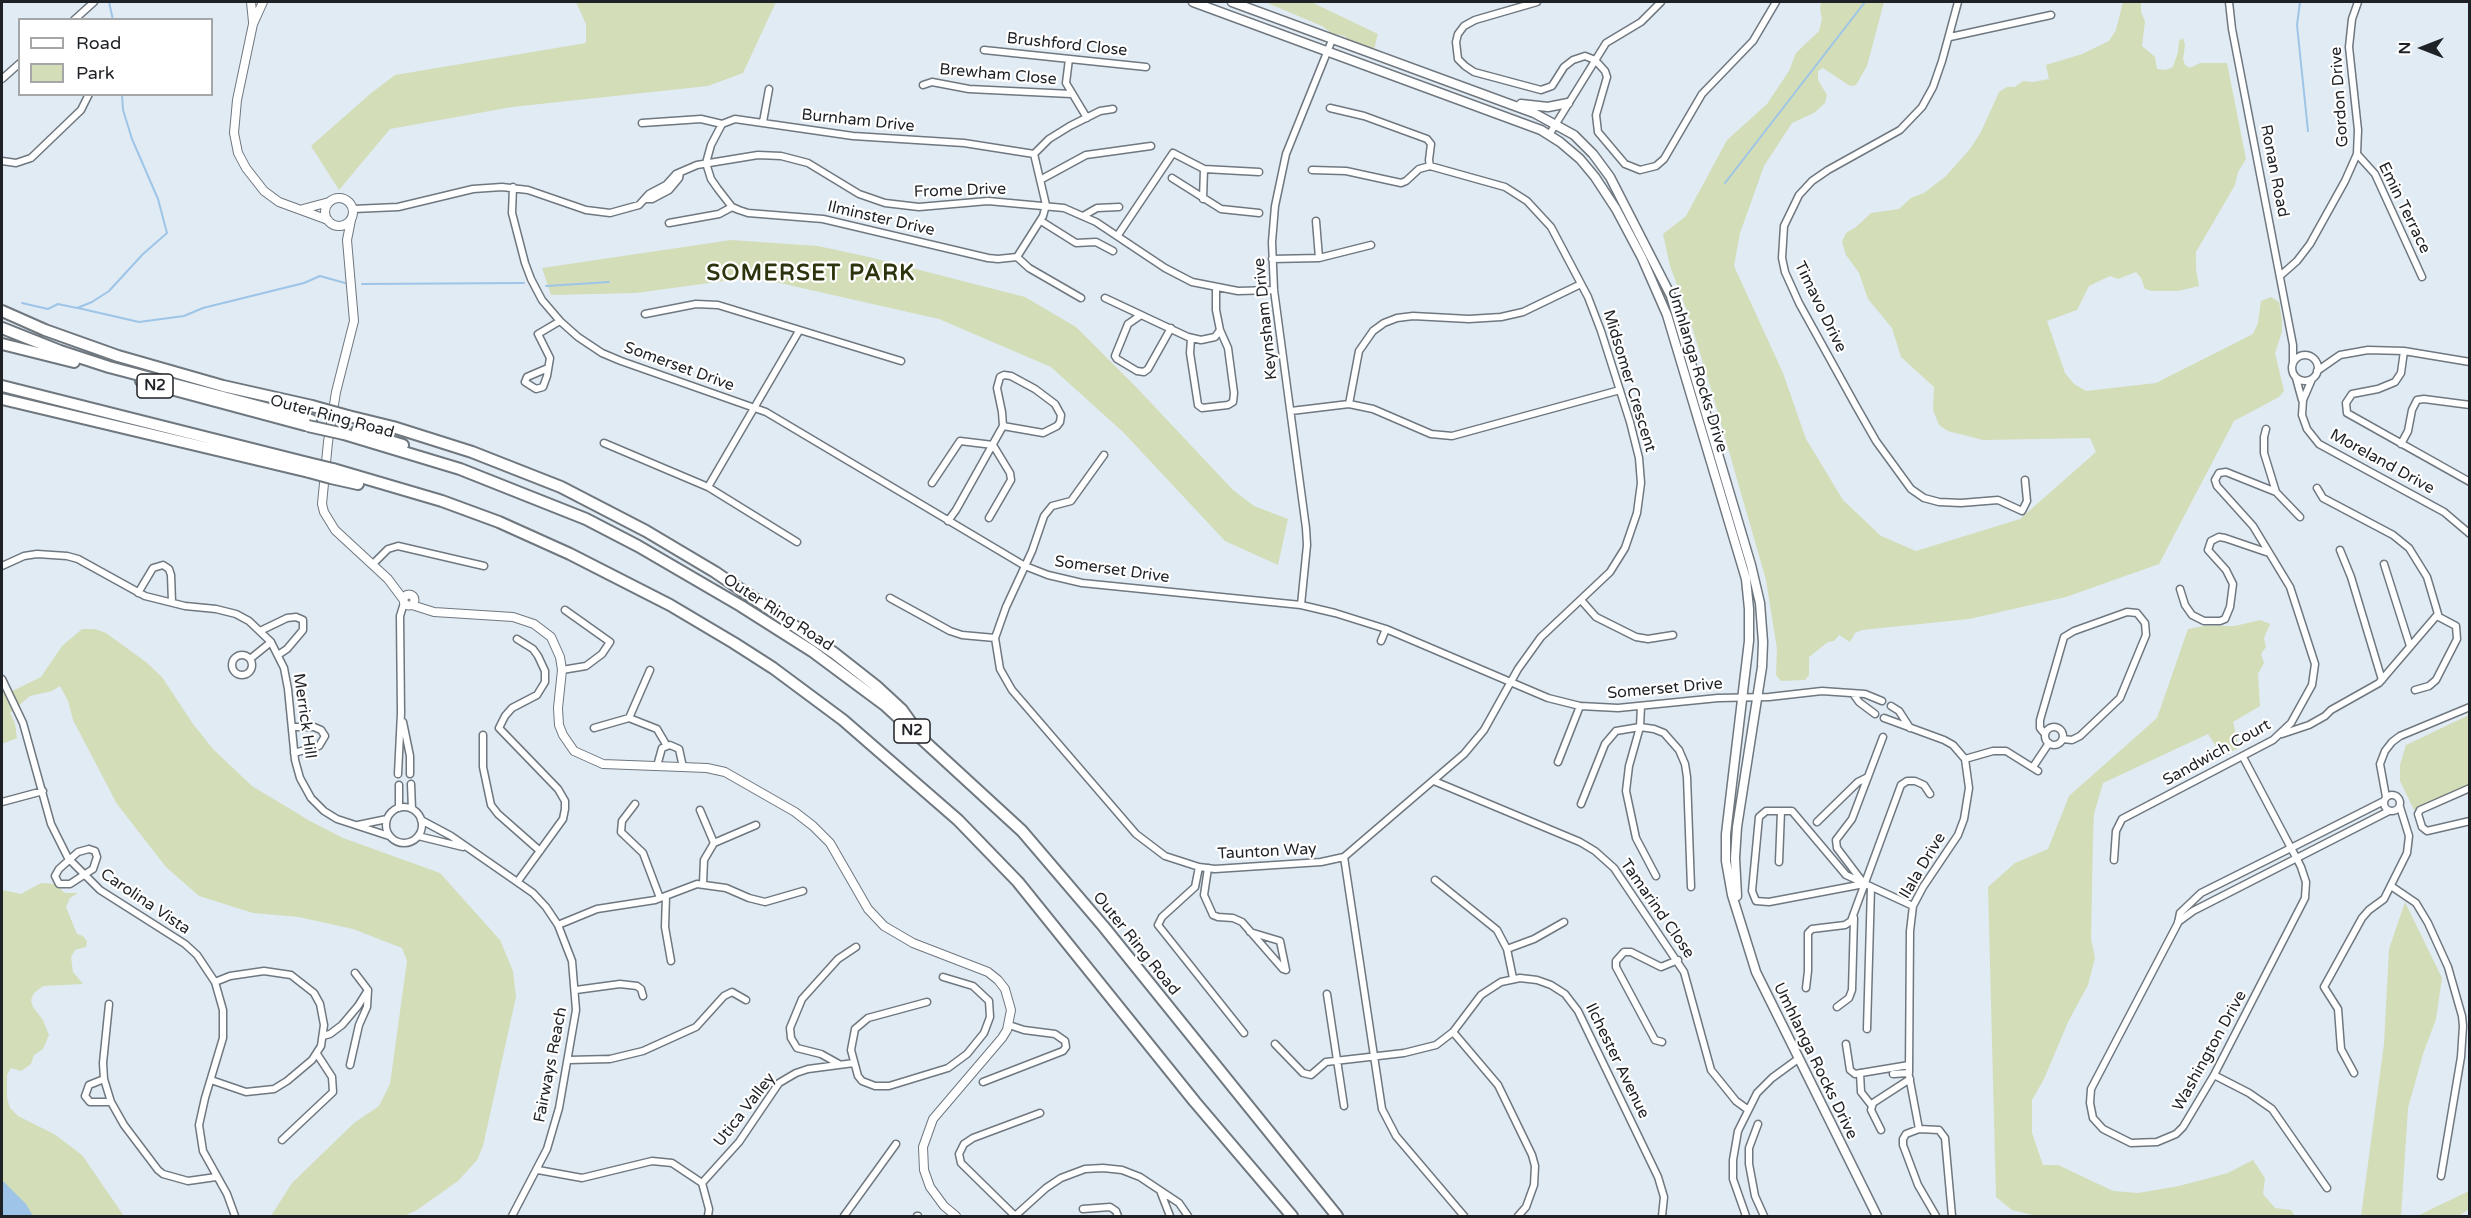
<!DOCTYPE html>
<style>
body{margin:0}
#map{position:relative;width:2471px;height:1218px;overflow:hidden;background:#e1ebf4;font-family:"Varela Round",sans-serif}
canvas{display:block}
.frame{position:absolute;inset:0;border:3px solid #1e2125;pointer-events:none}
.legend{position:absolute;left:18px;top:18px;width:195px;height:78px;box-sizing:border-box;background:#fff;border:2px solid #a5a6a8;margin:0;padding:8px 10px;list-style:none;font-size:18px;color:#1e2125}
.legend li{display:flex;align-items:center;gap:12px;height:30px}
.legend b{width:30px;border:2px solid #a5a6a8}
.north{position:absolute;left:2393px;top:18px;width:60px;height:60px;-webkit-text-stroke:4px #fff;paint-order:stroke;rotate:270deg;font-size:16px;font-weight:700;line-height:24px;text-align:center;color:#1e2125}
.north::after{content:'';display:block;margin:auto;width:21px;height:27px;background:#1e2125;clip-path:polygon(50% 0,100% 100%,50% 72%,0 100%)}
</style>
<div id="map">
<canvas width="2471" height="1218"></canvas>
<div class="frame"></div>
<ul class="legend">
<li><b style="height:8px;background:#fff"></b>Road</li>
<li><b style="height:16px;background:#d3ddb8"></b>Park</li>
</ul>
<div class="north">N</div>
</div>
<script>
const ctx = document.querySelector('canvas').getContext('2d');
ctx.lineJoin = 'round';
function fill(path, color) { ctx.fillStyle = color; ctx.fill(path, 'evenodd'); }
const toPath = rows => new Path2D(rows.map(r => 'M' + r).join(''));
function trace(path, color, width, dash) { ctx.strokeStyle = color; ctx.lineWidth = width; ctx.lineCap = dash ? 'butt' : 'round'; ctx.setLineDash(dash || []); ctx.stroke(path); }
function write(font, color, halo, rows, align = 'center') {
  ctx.font = font + ' "Varela Round",sans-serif'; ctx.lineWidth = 4.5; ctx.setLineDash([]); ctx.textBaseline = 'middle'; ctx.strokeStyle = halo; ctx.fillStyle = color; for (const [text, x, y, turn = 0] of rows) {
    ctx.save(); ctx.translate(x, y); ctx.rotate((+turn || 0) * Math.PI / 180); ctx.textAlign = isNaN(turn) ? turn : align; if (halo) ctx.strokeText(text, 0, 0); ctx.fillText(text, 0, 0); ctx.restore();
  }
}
fill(toPath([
 [576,2,776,2,743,73,708,86,512,107,390,129,339,190,311,146,370,94,395,75,586,43,586,24],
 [1265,2,1311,2,1378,34,1374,49,1347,40,1345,36,1333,34,1322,26],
 [1821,2,1884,2,1867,66,1856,85,1850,86,1823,68,1818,71,1818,80,1827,95,1825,103,1814,113,1792,123,1764,166,1740,233,1734,266,1783,373,1806,439,1843,500,1881,536,1916,551,2020,519,2096,452,2090,438,1983,440,1948,431,1939,425,1933,410,1934,387,1901,357,1892,328,1868,299,1859,273,1846,255,1842,242,1846,233,1856,227,1871,213,1899,209,1911,198,1924,193,1946,176,1970,149,1981,132,1999,92,2007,87,2015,87,2023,81,2033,82,2049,79,2046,65,2082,54,2109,41,2116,30,2123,2,2141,2,2141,12,2145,21,2142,46,2155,57,2157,69,2166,70,2173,67,2178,52,2179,41,2183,38,2185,45,2183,59,2185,65,2190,68,2200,63,2227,63,2246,159,2238,172,2235,185,2196,252,2196,269,2199,286,2178,291,2152,291,2145,289,2141,278,2136,272,2118,279,2110,276,2089,286,2077,310,2047,321,2065,373,2074,384,2086,391,2156,383,2253,334,2258,323,2261,301,2271,297,2279,302,2282,320,2282,332,2275,353,2284,391,2279,397,2234,421,2159,564,2066,597,1969,619,1862,630,1855,633,1850,642,1839,635,1834,641,1828,642,1809,657,1809,675,1805,680,1781,681,1776,675,1777,649,1766,580,1711,389,1687,311,1670,266,1663,234,1686,216,1727,140,1767,104,1789,71,1796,53,1819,31,1822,19,1820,9],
 [731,240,818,246,869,257,1025,297,1076,327,1137,388,1233,490,1254,506,1288,519,1278,565,1225,541,1123,432,1051,367,939,319,753,277,636,293,551,295,542,268],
 [2260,620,2270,624,2264,638,2266,647,2261,654,2264,663,2258,674,2260,706,2233,722,2239,748,2222,756,2208,734,2103,783,2094,814,2093,837,2091,939,2095,958,2088,985,2068,1022,2044,1079,2032,1100,2032,1133,2043,1165,2058,1165,2113,1191,2138,1193,2179,1186,2228,1173,2253,1160,2265,1178,2263,1194,2275,1208,2291,1210,2295,1216,2037,1216,2012,1210,1996,1197,1988,887,2015,863,2048,849,2069,796,2157,718,2188,629,2204,626,2235,626],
 [82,629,95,629,106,633,146,662,162,677,193,724,213,749,252,786,310,821,343,838,440,873,500,940,513,971,516,997,483,1146,477,1160,458,1181,417,1210,404,1216,271,1216,292,1183,354,1123,379,1106,390,1084,407,961,402,948,353,929,299,917,253,913,199,896,166,867,117,804,73,720,68,701,60,686,52,691,30,696,10,713,15,724,17,738,2,744,2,687,6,694,41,677,62,646],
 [2469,715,2469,784,2414,810,2400,781,2400,765,2406,745],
 [41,883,55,884,65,893,78,893,70,898,66,907,77,934,83,936,87,941,86,947,75,950,71,957,73,972,83,984,43,986,34,993,31,1000,33,1007,43,1020,49,1035,43,1049,34,1055,31,1064,21,1071,11,1068,7,1075,7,1098,10,1108,18,1116,54,1134,82,1155,124,1216,2,1216,2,890,21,894],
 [2405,902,2442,978,2436,1019,2423,1054,2408,1108,2401,1216,2361,1216,2384,1044,2389,949],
 [2469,1191,2469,1209,2459,1216,2417,1216]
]), '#d3ddb8');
fill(toPath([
 [2,1180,26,1204,33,1216,2,1216]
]), '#9ec5e7');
trace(toPath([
 [109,2,113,20],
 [2300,2,2297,25,2308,131],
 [1725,183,1865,2],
 [362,284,524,283],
 [546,286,609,282],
 [22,303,48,309,58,304,77,308,92,302,109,291,143,254,167,233,158,199,132,139,123,110,122,94],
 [78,308,139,322,184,316,203,308,304,283,320,276,345,283]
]), '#9ec5e7', 2);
const minor = toPath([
 [1537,2,1475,20,1464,26,1458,34,1456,42,1458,59,1465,66,1474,72,1541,90,1552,86,1564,67,1573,60,1585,56,1595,60,1605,71,1607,77,1596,115,1598,132,1625,164,1640,170,1656,166,1664,159,1702,94,1753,41,1776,2],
 [1958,2,1942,61,1933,87,1922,107,1900,130,1828,170,1812,181,1799,195,1784,226,1782,258,1785,272,1799,303,1856,406,1876,441,1911,489,1924,498,1939,502,1961,503,1998,500,2022,511,2027,501,2025,480],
 [2229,2,2232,29,2293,345,2293,363],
 [74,20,94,2],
 [1950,37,2051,15],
 [984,50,1146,67],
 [1069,59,1066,83,1087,118],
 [2,79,20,63],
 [923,85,932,82,969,89,1071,94],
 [1330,108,1364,116,1427,139,1431,144,1429,160,1430,166],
 [735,119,853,136,964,143,1034,154,1046,205,1043,216,1017,257,998,259,988,258,823,219,748,213,739,210,732,207,718,189,711,179,706,163,711,145,722,124,735,119],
 [763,122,769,89],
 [642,123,701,119,722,124],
 [1549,135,1606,43,1641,22,1661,2],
 [1034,154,1049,139,1070,126,1100,111,1113,109],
 [2357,154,2375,174,2422,277],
 [2,161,16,163,31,158,81,110,89,94],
 [1172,178,1221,209,1259,213],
 [1040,180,1086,155,1151,146],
 [513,187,512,213,525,263,531,279,542,300,560,321,578,337,602,353,621,361,766,412,1025,566,1048,575,1082,583,1301,605,1335,613,1386,629,1548,698,1580,706,1618,708,1718,698,1769,697,1822,691,1865,694,1882,701],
 [647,199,652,199,669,190,679,178,680,173],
 [1203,199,1204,169],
 [353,209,398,207,473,189,502,187,528,190,586,210,610,213,639,205,649,194,666,185,676,174,697,165,758,155,781,156,808,163,859,194,885,203,919,207,988,201,1064,208,1096,222,1165,268,1192,282,1238,291,1274,290],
 [1083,216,1097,208,1119,207],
 [1041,221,1076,243,1096,242,1113,251],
 [1316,221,1319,258],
 [669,223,719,214,732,207],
 [1118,235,1173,153,1204,169,1259,172],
 [1017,257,1029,268,1081,298],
 [1272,259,1319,258,1371,245],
 [2280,276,2297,261,2310,244,2345,181,2357,154,2358,130,2349,47,2352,19,2358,2],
 [1105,298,1188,337,1201,340,1215,337,1220,330,1216,310,1216,288],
 [645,314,696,304,718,305,901,361],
 [1141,315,1128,324,1115,356,1117,359,1137,371,1144,372,1148,369,1171,328],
 [1191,338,1190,353,1198,405,1202,408,1228,405,1233,402,1234,393,1228,348,1220,330],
 [2404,351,2401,373,2395,382,2378,389,2352,394,2346,403,2347,413,2470,482],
 '2292 368a13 13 0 1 1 26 0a13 13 0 1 1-26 0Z',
 [548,368,527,377,525,382,536,389,543,387,547,376,550,358,538,334,560,321],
 [2317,371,2340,355,2368,350,2404,351,2470,362],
 [2296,378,2302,400],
 [2312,379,2303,400,2302,415,2307,429,2319,444,2444,512,2470,534],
 [1349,404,1359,351,1373,331,1384,323,1397,318,1413,316,1469,319,1501,317,1523,312,1581,284],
 [1291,411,1349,404,1373,409,1431,434,1452,436,1620,390],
 [2266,429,2264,437,2264,453,2276,492,2300,517],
 [604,443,708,487,797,542],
 [2401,444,2408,431,2412,410,2417,400,2424,399,2470,405],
 [1104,455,1071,501,1052,506,1044,516,1032,551,1006,607,995,638,1000,669,1012,690,1136,834,1165,856,1199,867,1215,869,1321,862,1344,857,1464,754,1484,730,1518,669,1541,637,1610,572,1625,548,1637,513,1641,483,1639,458,1630,422,1601,331,1588,297,1551,227,1527,201,1505,187,1430,166,1419,169,1406,181,1401,183,1346,171,1312,170],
 [932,483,960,441,993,445],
 [708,487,799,331],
 [989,518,1011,480,1010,473,993,445],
 [948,521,956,510,1003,426,1002,412,997,388,1000,377,1004,375,1011,376,1035,389,1055,404,1061,415,1060,422,1057,426,1043,433,1003,426],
 [2340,550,2351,577,2382,680],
 [373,564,388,549,398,546,484,566],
 [2384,564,2410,646],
 [2,566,24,556,37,554,67,556,78,559,145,596,185,606,216,609,236,614,249,621,271,642,284,668,288,689,295,760,300,778,311,798,324,811,337,819,389,836],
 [2180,589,2185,605,2192,615,2204,621,2220,621,2225,619,2230,607,2233,584,2226,570,2208,550,2211,541,2219,537,2225,538,2269,553],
 [138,593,153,568,163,565,169,569,171,575,172,602],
 [890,598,950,631,962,635,995,638],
 [1581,600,1596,617,1636,637,1648,639,1673,635],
 [1301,605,1307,545,1306,528,1274,290,1272,242,1275,206,1286,154,1332,40],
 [260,631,287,618,296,617,303,620,303,630,287,649,278,655],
 [517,639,533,649,538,656,545,671,545,682,537,695,512,708,505,716,499,728,558,789,565,801,565,809,563,819,518,881],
 [1381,641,1386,629],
 '232 665a10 10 0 1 1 20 0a10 10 0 1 1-20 0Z',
 [250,659,271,642],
 [562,670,586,666,602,654,610,642,565,610],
 [2,679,23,723,51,824,68,858,100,890,185,944,197,955,215,982,223,1010,223,1038,205,1098,199,1125,203,1151,227,1194,235,1216],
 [2415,690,2429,686,2436,680,2457,639,2456,626,2437,616],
 [1854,695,1859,702,1875,714],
 [1891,706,1899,711,1910,728],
 [629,718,657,729,667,746],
 [1884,718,1944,740,1953,745,1965,759,1969,788,1964,819,1958,835,1923,887,1913,906,1910,931,1909,1073,1893,1074],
 [403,722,410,756,410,774],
 '2045 736a9 9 0 1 1 18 0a9 9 0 1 1-18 0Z',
 [292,727,314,727,321,730,325,736,319,746,294,753],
 [594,728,629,718,650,670],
 [2045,734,2040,728,2040,720,2064,637,2074,631,2127,612,2137,613,2145,623,2146,635,2120,698,2080,736,2072,740,2063,739],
 [2282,734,2309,725,2325,716,2331,710,2379,683,2438,614,2427,577,2409,548,2393,535,2323,498,2317,488],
 [483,735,483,767,491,805,498,814,540,851],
 [2243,757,2291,848,2297,859,2301,867,2306,882,2305,898,2214,1075,2183,1127,2176,1134,2157,1142,2131,1143,2103,1129,2093,1118,2090,1103,2091,1089,2178,923,2180,913,2201,893,2291,848,2384,801],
 [1965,759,1993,751,2006,751,2038,771],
 [1558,762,1580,706],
 [657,766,662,748,670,745,679,749,683,767],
 [2033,767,2049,743],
 [398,774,401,713,400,616,404,603],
 [1434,781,1580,842,1595,851,1614,868,1684,972,1711,1070,1736,1101,1747,1109],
 [411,784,412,809],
 [399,785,399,808],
 [2470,788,2420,810,2418,814,2422,827,2427,831,2470,821],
 '2384 803a8 8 0 1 1 16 0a8 8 0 1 1-16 0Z',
 [2386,797,2380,764,2385,751,2392,742,2400,736,2470,707],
 [2,802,43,791],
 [635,804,622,821,621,832,643,853,660,898],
 [1581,804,1605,744,1616,731,1640,727,1641,706],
 '386 825a18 18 0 1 1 36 0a18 18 0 1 1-36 0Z',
 [700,810,714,843],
 [421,820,451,836,533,893,546,907,558,925,572,961,576,1010,559,1108,547,1149,512,1216],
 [1817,822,1858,782,1868,777],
 [358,825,387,819],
 [418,836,463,847],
 [89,849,95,851,97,857,93,869,70,884,59,884,55,876,59,869,78,852,89,849],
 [1344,857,1382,1109,1396,1136,1464,1216],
 [2114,860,2116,831,2122,819,2273,740,2291,723,2312,685,2315,664,2290,587,2253,526,2217,486,2215,480,2219,473,2226,472,2276,492],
 [1779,862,1781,811],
 [1199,867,1195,887,1162,917,1158,925,1244,1033],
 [1208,868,1204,895,1213,915,1218,917,1233,918,1242,922,1283,969,1286,970,1280,941,1250,932],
 [1656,876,1636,838,1626,791,1629,766,1640,727,1654,729,1664,733,1679,750,1685,764,1687,777,1691,887],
 [1435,880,1497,930,1507,949,1513,978],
 [1862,881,1837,848,1836,840,1852,819,1883,737],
 [703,884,704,860,714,843,756,825],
 [1864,884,1769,902,1756,901,1752,891,1759,817,1766,811,1792,811,1846,875,1913,906],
 [2391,886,2416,903,2428,923,2448,967,2462,1016,2463,1026,2461,1057,2441,1176],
 [666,896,665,927,671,961],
 [2178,922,2193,911,2389,811],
 [558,925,597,909,655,900,697,884,726,888,749,898,765,902,803,891],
 [1507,949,1534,939,1564,922],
 [1806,988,1808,971,1808,933,1812,929,1845,925,1851,921,1901,785,1907,781,1915,781,1924,785,1930,794],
 [576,990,620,984,637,986,641,989,643,996],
 [1327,994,1344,1106],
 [927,1002,868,1018,855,1029,851,1050,858,1076,862,1081,875,1086,889,1086,948,1068,967,1054,984,1033,990,1017,989,1001,973,986,943,977],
 [109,1004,103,1063,104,1079,111,1102,124,1125,158,1170,163,1174,188,1181,216,1177],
 [1837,1007,1849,998,1852,990,1854,918],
 [1867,1029,1871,887],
 [1453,1032,1498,1085,1532,1155,1535,1166,1534,1185,1526,1207,1518,1216],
 [323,1036,330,1034,342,1025,358,1006,368,990,355,973],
 [1662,1042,1655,1040,1616,967,1616,961,1624,952,1631,952,1661,967,1678,960],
 [1275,1044,1303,1073,1311,1075,1326,1062,1404,1053,1436,1045,1453,1032,1481,995,1501,982,1520,978,1537,980,1551,985,1565,994,1578,1011,1658,1177,1664,1197,1662,1216],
 [1846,1044,1850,1070,1855,1074,1909,1065],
 [569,1060,610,1059,643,1051,696,1027,724,996,732,992,746,1000],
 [839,1064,821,1054,797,1048,791,1038,790,1028,802,999,838,959,856,947],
 [350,1065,359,1025,367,1007,368,990],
 [1860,1073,1861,1092,1872,1106],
 [2354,1073,2341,1049,2338,1009,2324,987,2362,918,2369,910,2384,899,2407,853,2409,836,2400,807],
 [2214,1075,2249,1093,2272,1109,2327,1188],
 [1909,1076,1919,1129],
 [104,1079,89,1085,85,1096,90,1102,111,1102],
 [211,1080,246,1092,274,1089,287,1081,312,1060,321,1046,324,1025,320,1004,314,993,291,975,264,971,230,976,215,982],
 [983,1082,1063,1051,1066,1047,1065,1041,1055,1034,1024,1030,1009,1025],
 [1758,1124,1749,1148,1749,1164,1755,1196,1764,1216],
 [1881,1130,1871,1110,1873,1103,1910,1079],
 [282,1140,333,1092,332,1077,317,1054],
 [538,1170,582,1178,652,1161,672,1163,702,1183,709,1209,708,1216],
 [702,1183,739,1142,779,1083,796,1073,808,1069,854,1063],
 [1161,1193,1170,1216],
 [1083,1209,1110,1207,1116,1211,1118,1216],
 [844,1216,896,1144],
 [917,1216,918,1216],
 [1015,1216,1046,1188,1061,1178,1085,1169,1103,1168,1122,1170,1140,1177,1179,1203,1188,1216],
 [1015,1216,961,1163,959,1154,964,1144,973,1138,1040,1113],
 [1746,1216,1733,1179,1733,1160,1738,1131,1757,1093,1772,1078,1798,1059],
 [1936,1216,1918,1185,1903,1145,1903,1139,1906,1134,1919,1129,1939,1130,1945,1138,1952,1216]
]);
const tertiary = toPath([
 [251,2,253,22],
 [263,2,253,24,237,100,234,133,238,153,246,168,264,191,279,202,328,220],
 '325 212a14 14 0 1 1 28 0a14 14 0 1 1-28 0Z',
 [303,209,329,202],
 [351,220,347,240,354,321,336,392,328,442,322,504,324,512,335,530,388,579,403,599],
 '403.5 600a5.5 5.5 0 1 1 11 0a5.5 5.5 0 1 1-11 0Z',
 [412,605,434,612,513,617,534,624,551,637,560,657,562,670,558,708,559,725,563,735,574,751,603,764,707,768,725,772,795,812,813,826,830,843,868,909,884,926,913,943,988,972,998,980,1005,989,1011,1010,1007,1030,1002,1038,933,1119,923,1147,924,1170,930,1187,944,1206,956,1216]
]);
const secondary = toPath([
 [1193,2,1541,130,1560,142,1580,159,1595,177,1616,209,1642,258,1667,315,1746,579,1749,609,1749,641,1726,834,1726,861,1732,895,1756,972,1877,1216],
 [1232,2,1534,113,1574,135,1593,154,1610,177,1671,296,1751,565,1760,603,1763,642,1762,667,1737,827,1735,858,1737,896],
 [1521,104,1548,107,1568,103]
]);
const motorway = toPath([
 [2,311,45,330,118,356,223,386,312,406],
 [2,328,60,351,109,367,311,420],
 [2,344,74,362],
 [141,381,305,425],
 [2,386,308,463],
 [2,399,309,472],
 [348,416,393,427,472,452,561,487,646,531,715,572,834,653,876,686,902,710,912,724],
 [357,431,403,445],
 [344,434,460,469,586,519,638,546,741,606,812,651,886,706,1022,831,1104,927,1337,1216],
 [333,469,442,501,499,522,570,554,670,605,734,643,773,668,843,720,958,820,1018,882,1195,1102,1292,1216],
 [331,478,358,484]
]);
trace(minor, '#6f777f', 9);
trace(tertiary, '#6f777f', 10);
trace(secondary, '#6f777f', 11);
trace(motorway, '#6f777f', 14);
trace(minor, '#fff', 6);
trace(tertiary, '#fff', 8);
trace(secondary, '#fff', 8);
trace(motorway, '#fff', 10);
const motorwayBridge = toPath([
 [312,406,348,416],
 [308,426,344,434],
 [308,463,333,469],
 [309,472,331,478]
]);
trace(motorwayBridge, '#6f777f', 14, []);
trace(motorwayBridge, '#fff', 10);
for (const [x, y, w] of [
 [155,386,36],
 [912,731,36]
]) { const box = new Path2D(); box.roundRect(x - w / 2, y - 12, w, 24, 4.5); ctx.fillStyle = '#fff'; ctx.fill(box); trace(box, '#1e2125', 1.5); }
write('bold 15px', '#1e2125', null, [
 ["N2",155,386],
 ["N2",912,731]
]);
write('16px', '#1e2125', '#fff', [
 ["Brushford Close",1067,45,6],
 ["Brewham Close",998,75,5],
 ["Gordon Drive",2340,97,-94],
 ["Burnham Drive",858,121,6],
 ["Ronan Road",2274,171,79],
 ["Frome Drive",960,191,-2],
 ["Emin Terrace",2404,208,64],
 ["Ilminster Drive",881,219,13],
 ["Timavo Drive",1820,307,64],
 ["Keynsham Drive",1266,319,-96],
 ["Somerset Drive",679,367,20],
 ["Umhlanga Rocks Drive",1697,370,73],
 ["Midsomer Crescent",1629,381,73],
 ["Outer Ring Road",332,417,15],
 ["Moreland Drive",2382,462,29],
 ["Somerset Drive",1112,570,8],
 ["Outer Ring Road",778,613,33],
 ["Somerset Drive",1665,689,-5],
 ["Merrick Hill",304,716,82],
 ["Sandwich Court",2217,753,-29],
 ["Taunton Way",1267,852,-3],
 ["Ilala Drive",1923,866,-59],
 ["Carolina Vista",145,902,34],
 ["Tamarind Close",1657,909,55],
 ["Outer Ring Road",1136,944,51],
 ["Washington Drive",2210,1051,-61],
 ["Ilchester Avenue",1617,1061,64],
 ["Umhlanga Rocks Drive",1815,1061,64],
 ["Fairways Reach",551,1065,-79],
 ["Utica Valley",745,1110,-52]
]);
ctx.letterSpacing = '1.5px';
write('bold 22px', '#2c340d', '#fff', [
 ["SOMERSET PARK",811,274]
]);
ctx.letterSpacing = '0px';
</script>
